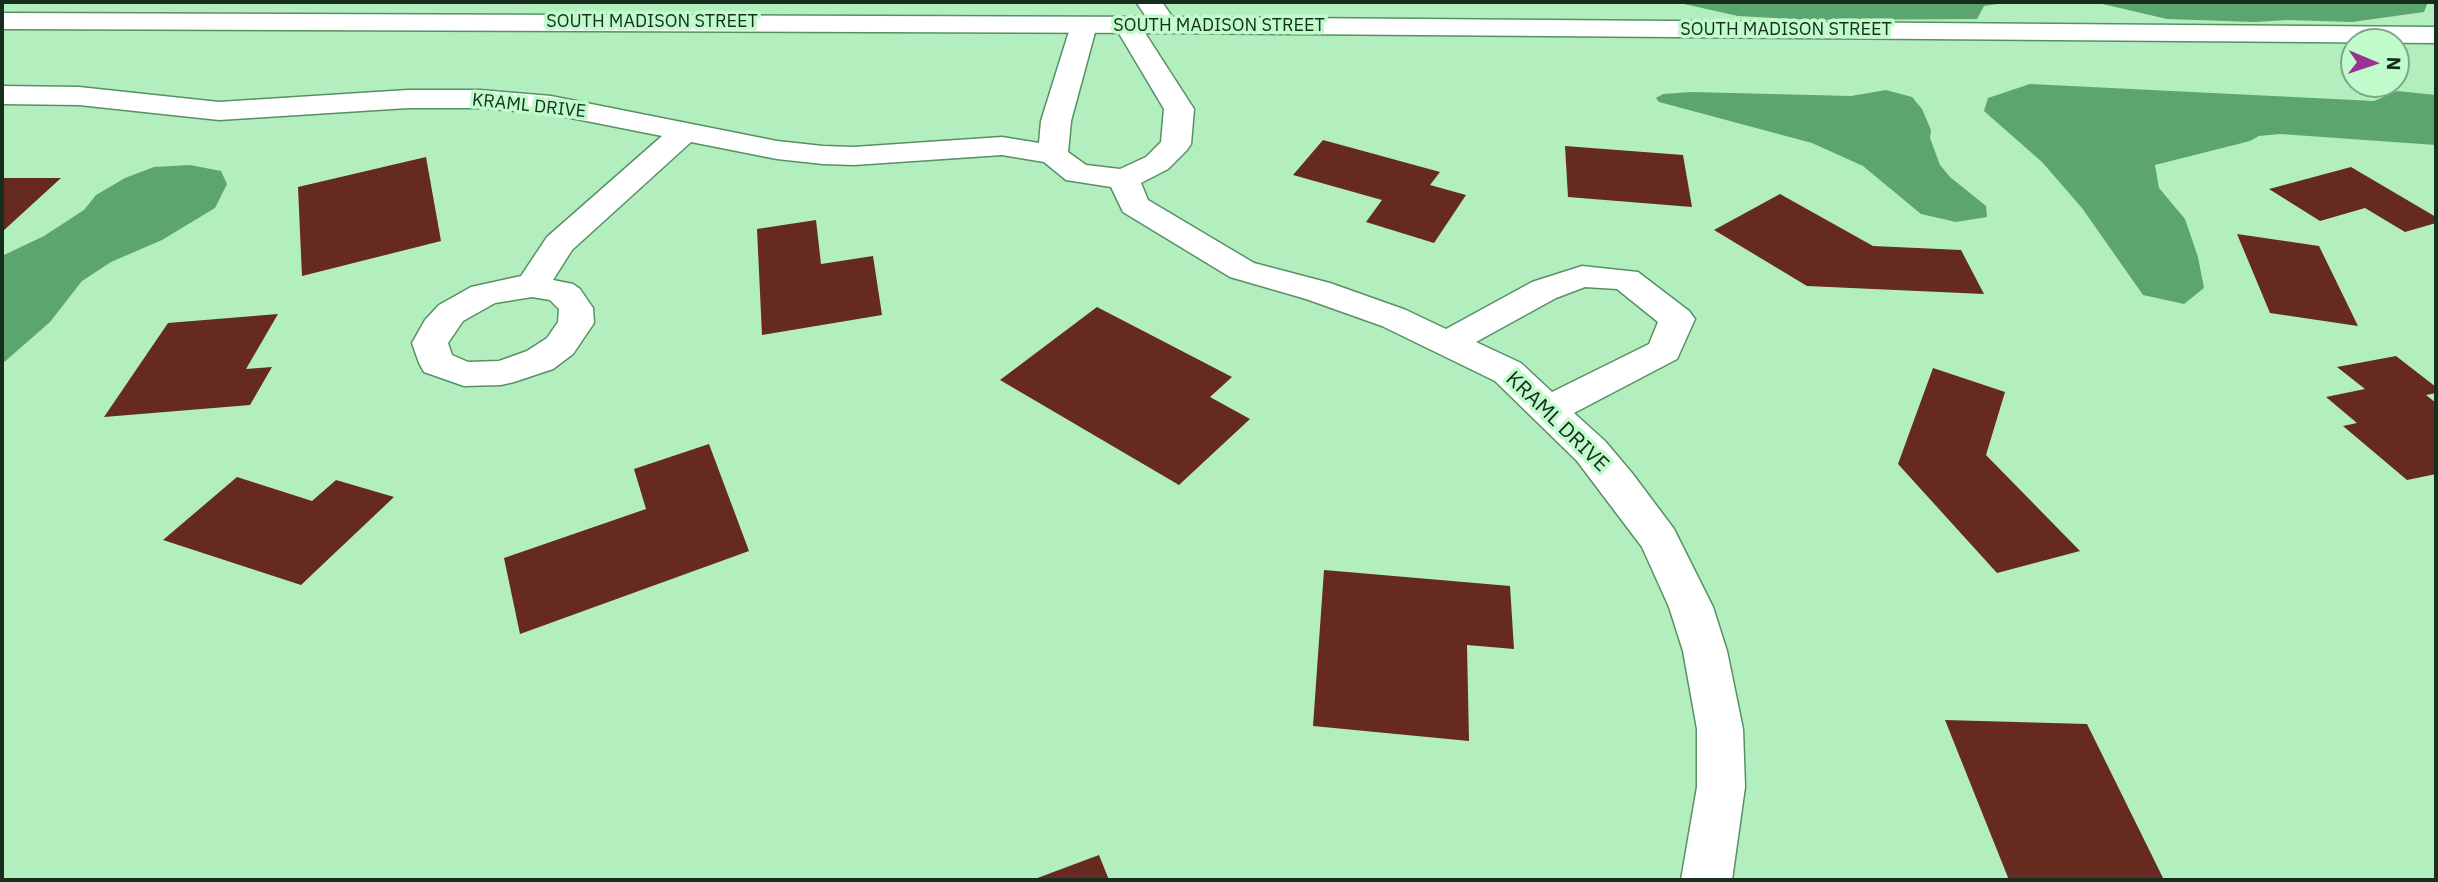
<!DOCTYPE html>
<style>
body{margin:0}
#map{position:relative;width:2438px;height:882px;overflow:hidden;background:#b2eebe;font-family:"IBM Plex Sans",sans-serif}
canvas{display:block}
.frame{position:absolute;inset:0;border:4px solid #172e1c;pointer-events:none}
.north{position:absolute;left:2340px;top:28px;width:70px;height:70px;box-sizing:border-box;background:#bffbcb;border:2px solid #7ca985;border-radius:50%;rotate:92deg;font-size:19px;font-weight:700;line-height:28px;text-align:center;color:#172e1c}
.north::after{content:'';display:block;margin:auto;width:24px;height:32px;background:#9a3193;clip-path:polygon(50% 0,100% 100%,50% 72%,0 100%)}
</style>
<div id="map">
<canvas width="2438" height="882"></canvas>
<div class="frame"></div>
<div class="north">N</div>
</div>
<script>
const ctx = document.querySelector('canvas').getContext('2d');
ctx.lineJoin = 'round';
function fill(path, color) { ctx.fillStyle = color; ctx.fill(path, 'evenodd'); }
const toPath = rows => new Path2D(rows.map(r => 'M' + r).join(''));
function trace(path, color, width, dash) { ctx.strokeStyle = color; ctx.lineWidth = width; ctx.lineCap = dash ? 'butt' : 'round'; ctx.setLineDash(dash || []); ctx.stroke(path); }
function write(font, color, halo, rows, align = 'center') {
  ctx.font = font + ' "IBM Plex Sans",sans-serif'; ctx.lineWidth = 7; ctx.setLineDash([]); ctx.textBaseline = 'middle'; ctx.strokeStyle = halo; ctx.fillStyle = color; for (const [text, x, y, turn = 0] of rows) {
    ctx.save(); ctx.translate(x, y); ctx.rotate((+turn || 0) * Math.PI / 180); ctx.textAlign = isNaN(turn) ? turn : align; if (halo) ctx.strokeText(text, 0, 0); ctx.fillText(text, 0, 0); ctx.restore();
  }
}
fill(toPath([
 [1675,2,2010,2,1984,6,1977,19,1811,20,1738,16],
 [2094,2,2428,2,2424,12,2352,22,2287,20,2255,22,2167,19],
 [2030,84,2374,101,2397,91,2436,95,2436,145,2280,134,2259,136,2250,141,2155,165,2159,188,2185,219,2198,257,2204,288,2184,304,2143,295,2082,208,2042,162,1984,111,1988,98],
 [1886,90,1912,97,1922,109,1931,130,1930,138,1940,165,1950,177,1986,206,1987,217,1956,222,1921,214,1863,166,1812,143,1659,102,1656,98,1663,94,1692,92,1851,96],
 [190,165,221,171,227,184,215,208,162,240,111,262,82,281,50,322,2,364,2,256,44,236,84,210,96,195,125,178,154,167]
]), '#5ca56e');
fill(toPath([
 [1323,140,1440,172,1430,185,1466,195,1434,243,1366,222,1382,200,1293,175],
 [1565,146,1683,155,1692,207,1568,197],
 [426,157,441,241,302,276,298,187],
 [2351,167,2436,217,2436,223,2405,232,2365,208,2320,221,2269,189],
 [2,178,61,178,2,232],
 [1780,194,1873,246,1961,250,1984,294,1807,286,1714,230],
 [816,220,821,264,873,256,882,315,762,335,757,229],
 [2237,234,2319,246,2358,326,2270,313],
 [1097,307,1232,377,1210,397,1250,419,1179,485,1000,380],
 [278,314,246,369,272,367,250,405,104,417,168,323],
 [2396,356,2436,387,2436,393,2426,395,2436,403,2436,474,2407,480,2343,426,2357,423,2326,397,2365,389,2337,367],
 [1933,368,2005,392,1986,455,2080,551,1997,573,1898,464],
 [709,444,749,551,520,634,504,558,646,509,634,469],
 [237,477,312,501,336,480,394,497,301,585,163,540],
 [1324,570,1510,586,1514,649,1467,645,1469,741,1313,726],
 [1945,720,2087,724,2164,880,2009,880],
 [1099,855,1109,880,1032,880]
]), '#662a21');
const street = toPath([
 [1136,2,1162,2,1178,25,1174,31,1165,33,1156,31,1136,2],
 [1084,17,1093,19,1097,25,1071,121,1068,152,1086,165,1120,169,1146,157,1161,142,1164,109,1114,25,1118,19,1127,17,1136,19,1194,109,1191,144,1187,150,1168,169,1141,183,1148,200,1254,263,1330,283,1406,310,1446,329,1532,282,1582,266,1638,272,1689,311,1695,319,1677,359,1574,413,1605,441,1632,473,1674,529,1713,607,1727,651,1743,729,1745,787,1732,880,1681,880,1697,787,1697,729,1683,651,1669,607,1642,547,1577,461,1495,381,1382,326,1306,299,1230,277,1123,212,1111,187,1066,180,1044,162,1002,155,854,165,823,164,777,159,691,142,572,250,553,280,573,284,580,289,593,308,594,323,573,354,553,369,514,382,501,385,464,386,424,372,419,363,412,343,425,320,439,305,471,287,521,276,547,237,662,136,551,114,480,108,408,108,219,120,79,105,2,104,2,86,79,87,219,102,408,90,480,90,551,96,777,141,823,146,854,147,1002,137,1039,143,1041,121,1071,25,1075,19,1084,17],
 [1585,287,1617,289,1658,322,1649,344,1552,392,1521,363,1476,342,1556,298,1585,287],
 [532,297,550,300,559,309,558,322,547,338,527,351,499,361,468,362,452,355,448,343,463,321,495,303,532,297]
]);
const secondary = toPath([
 [2,13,1165,17,2436,27,2436,43,1165,33,2,29,2,13]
]);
trace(street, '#579064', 3);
trace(secondary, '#579064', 3);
fill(street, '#fff');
fill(secondary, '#fff');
write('18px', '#172e1c', '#bffbcb', [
 ["SOUTH MADISON STREET",652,22],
 ["SOUTH MADISON STREET",1219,26],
 ["SOUTH MADISON STREET",1786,30],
 ["KRAML DRIVE",529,106,6]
]);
write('21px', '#172e1c', '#bffbcb', [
 ["KRAML DRIVE",1557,422,44]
]);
</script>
